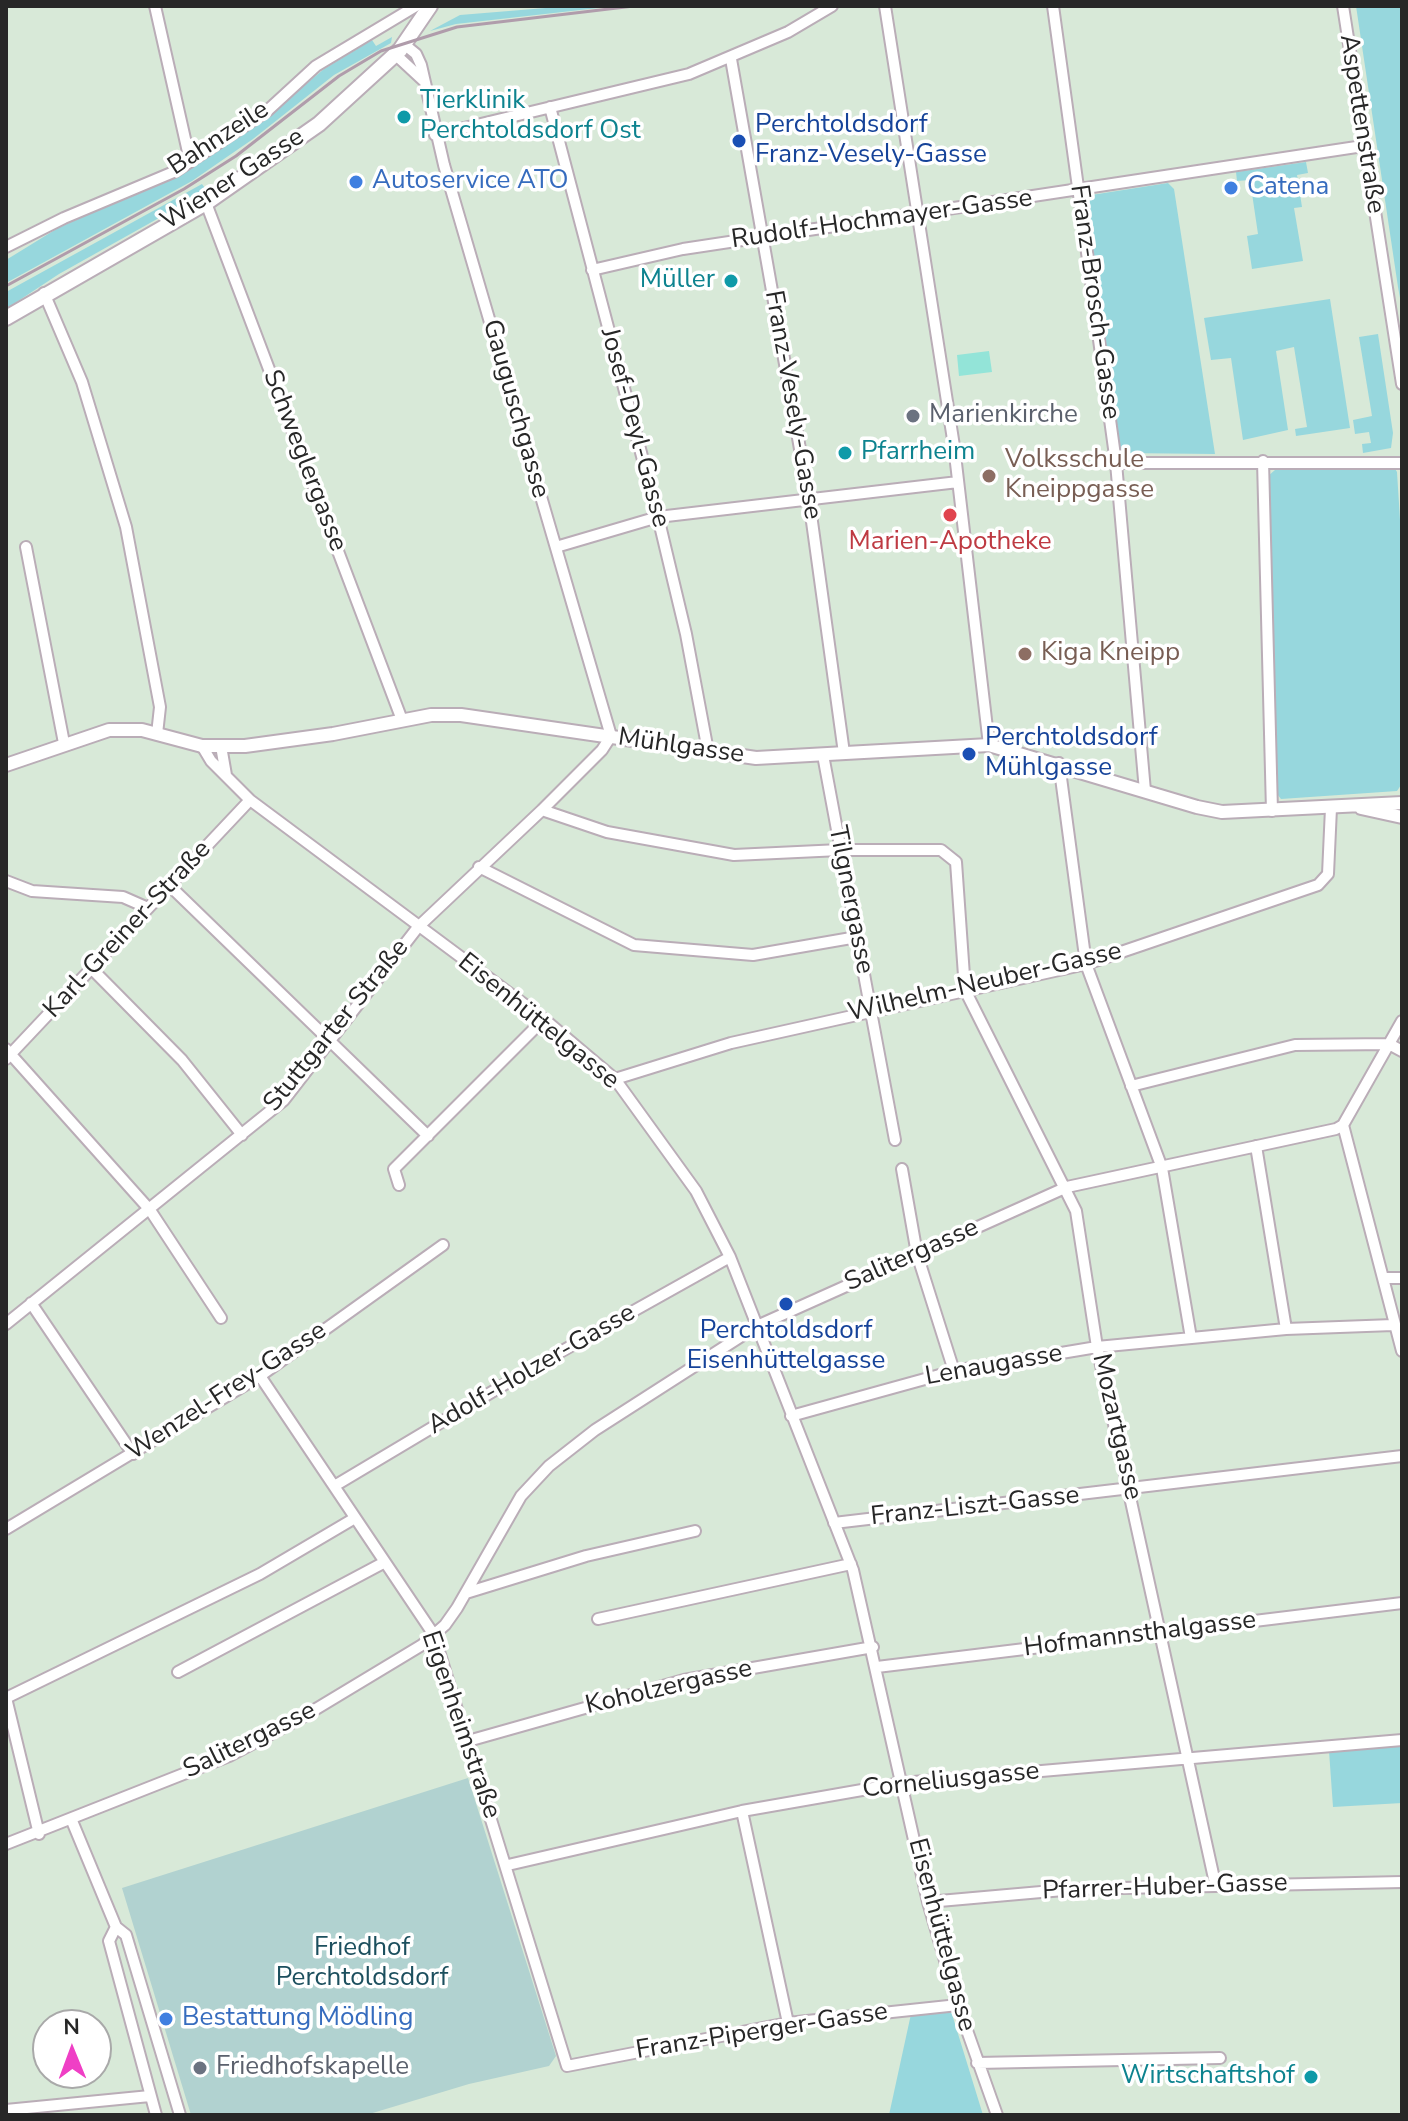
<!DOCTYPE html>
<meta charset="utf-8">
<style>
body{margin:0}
#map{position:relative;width:1408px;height:2121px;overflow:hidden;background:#d8e9d8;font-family:"Nunito Sans",sans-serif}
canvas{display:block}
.frame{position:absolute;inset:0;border:8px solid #272727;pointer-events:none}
.north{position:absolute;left:32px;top:2009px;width:80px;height:80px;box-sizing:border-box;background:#fff;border:2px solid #a9a9a9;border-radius:50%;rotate:359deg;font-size:22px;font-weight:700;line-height:32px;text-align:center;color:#272727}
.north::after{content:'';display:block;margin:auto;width:28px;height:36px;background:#ef3fc5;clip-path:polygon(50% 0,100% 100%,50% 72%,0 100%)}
</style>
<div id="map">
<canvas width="1408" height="2121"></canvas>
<div class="frame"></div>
<div class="north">N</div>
</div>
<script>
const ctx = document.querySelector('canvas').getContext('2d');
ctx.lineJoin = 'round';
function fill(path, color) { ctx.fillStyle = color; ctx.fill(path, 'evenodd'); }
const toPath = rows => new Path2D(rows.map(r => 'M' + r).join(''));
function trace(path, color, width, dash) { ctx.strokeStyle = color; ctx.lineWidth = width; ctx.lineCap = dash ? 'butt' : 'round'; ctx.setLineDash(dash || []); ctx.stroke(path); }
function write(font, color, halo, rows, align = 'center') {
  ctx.font = font + ' "Nunito Sans",sans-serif'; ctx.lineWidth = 7; ctx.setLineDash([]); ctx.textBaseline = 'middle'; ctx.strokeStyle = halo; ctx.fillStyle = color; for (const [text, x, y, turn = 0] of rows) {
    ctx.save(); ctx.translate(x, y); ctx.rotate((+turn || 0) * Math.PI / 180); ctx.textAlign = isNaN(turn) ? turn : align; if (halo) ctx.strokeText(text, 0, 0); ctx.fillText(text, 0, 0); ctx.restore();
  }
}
fill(toPath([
 [570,6,616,6,456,24,430,31,460,15],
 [1356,6,1402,6,1402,309,1398,287],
 [392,37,391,43,334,75,253,139,192,181,6,283,6,260,58,228,186,171,270,114,324,69,372,40,376,46],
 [1306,162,1308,173,1297,175,1302,207,1294,208,1303,261,1252,269,1247,236,1258,234,1250,180,1237,181,1236,172],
 [1168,183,1174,189,1215,454,1121,453,1085,196],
 [202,184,207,191,59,274,6,309,6,292],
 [1330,299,1350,428,1296,436,1295,429,1307,427,1294,347,1276,351,1288,430,1243,440,1231,358,1211,360,1204,318],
 [1378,334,1393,433,1391,448,1363,453,1362,444,1371,443,1369,432,1355,434,1353,420,1372,416,1359,337],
 [1394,467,1397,472,1402,552,1401,785,1397,791,1281,799,1277,794,1268,476,1275,470],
 [1402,1746,1402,1803,1333,1807,1329,1751],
 [951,2011,983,2115,889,2115,911,2014]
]), '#97d7dd');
fill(toPath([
 [468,1778,556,2056,549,2066,469,2084,366,2115,191,2115,122,1888]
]), '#b1d2d0');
fill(toPath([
 [989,351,992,372,959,376,957,355]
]), '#93e4d8');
const minor = toPath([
 [155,6,190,161],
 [885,6,954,446,989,745],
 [1053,6,1116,463,1145,791],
 [1343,6,1402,384],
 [396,55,423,80],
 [731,59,809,500,844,753],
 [550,107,658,517,686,634,708,751],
 [435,135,689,74,788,32,832,6],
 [206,203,402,720],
 [6,247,64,218,176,171,267,111,316,66,416,6],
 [592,270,683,249,1363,146],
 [44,293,82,382,126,527,160,707,157,734],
 [1263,461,1272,811],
 [1116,463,1402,463],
 [26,547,64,743],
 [556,547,658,517,958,482],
 [202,746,211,761,250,800,544,1019,615,1079,696,1191,730,1257,853,1570,928,1902,958,2005,997,2115],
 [221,746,226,775],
 [823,755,895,1140],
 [1059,763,1086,964,1162,1168,1191,1338],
 [542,810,607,832,734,855,840,850,941,850,956,862,965,990,1076,1211,1097,1347,1215,1883],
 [479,867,634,945,753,955,857,937],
 [6,881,32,891,123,897,148,908],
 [170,886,428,1136],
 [92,969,182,1060,242,1135],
 [6,1049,150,1210,221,1318],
 [6,1059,250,800],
 [615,1079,731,1043,1086,964,1318,885,1328,874,1331,808],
 [1131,1086,1295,1045,1389,1044,1402,1051],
 [1343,1125,1402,1351],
 [1256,1146,1286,1329],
 [902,1169,917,1254,954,1371],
 [399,1185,394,1169,544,1019],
 [1383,1278,1402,1278],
 [31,1303,133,1454],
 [6,1324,284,1100,418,927,542,810,602,750,611,736,444,165,421,65,416,54,405,45],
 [260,1376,434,1635,567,2066,788,2023,958,2005],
 [791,1416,954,1371,1097,1347,1286,1329,1393,1325],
 [336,1485,537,1365,730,1257],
 [834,1523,1402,1456],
 [6,1529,260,1376,443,1245],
 [466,1593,586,1556,695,1531],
 [598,1619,851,1564],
 [877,1667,1402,1603],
 [178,1672,385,1562],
 [6,1698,260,1574,355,1518],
 [6,1698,39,1834],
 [468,1741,684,1680,873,1647],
 [742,1811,788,2023],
 [72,1821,116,1927,126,1935,180,2115],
 [6,1844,229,1756,301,1718,422,1645,445,1625,457,1608,521,1496,549,1466,595,1430,757,1326,1067,1187,1336,1129,1343,1125,1402,1021],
 [508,1865,742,1811,902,1783,1402,1740],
 [928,1902,1075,1889,1402,1882],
 [116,1927,109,1941,156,2115],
 [977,2063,1220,2058],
 [6,2110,150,2096]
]);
const tertiary = toPath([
 [6,765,109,730,142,730,202,746,245,746,333,734,431,715,461,715,756,758,989,745,1197,807,1222,812,1402,803],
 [1361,808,1402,817]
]);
const secondary = toPath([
 [6,318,206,203,319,124,400,50,430,6]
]);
trace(minor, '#baadb7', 14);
trace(tertiary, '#baadb7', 16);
trace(secondary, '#baadb7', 18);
trace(minor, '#fff', 10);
trace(tertiary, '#fff', 12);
trace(secondary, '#fff', 14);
trace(toPath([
 [6,286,184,189,236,156,339,76,381,51,457,27,634,6]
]), '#b09cab', 3);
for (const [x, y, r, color] of [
 [404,117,8,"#0f9aa8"],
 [739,141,8,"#1a4fb4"],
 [356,182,8,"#3f7fe0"],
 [1231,188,8,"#3f7fe0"],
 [731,281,8,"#0f9aa8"],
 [913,416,8,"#6b7280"],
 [845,453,8,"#0f9aa8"],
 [989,476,8,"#8d6e63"],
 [950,515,8,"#e0444e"],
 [1025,654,8,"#8d6e63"],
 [969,754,8,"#1a4fb4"],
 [786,1304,8,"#1a4fb4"],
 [166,2019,8,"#3f7fe0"],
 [200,2068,8,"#6b7280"],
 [1311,2077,8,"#0f9aa8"]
]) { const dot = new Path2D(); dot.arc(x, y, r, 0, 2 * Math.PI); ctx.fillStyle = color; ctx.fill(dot); trace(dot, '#fff', 3); }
write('26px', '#0d838f', '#fff', [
 ["Tierklinik",420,102],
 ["Perchtoldsdorf Ost",420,132],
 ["Müller",715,281,"right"],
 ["Pfarrheim",861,453],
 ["Wirtschaftshof",1295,2077,"right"]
], 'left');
write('26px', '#272727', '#fff', [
 ["Aspettenstraße",1361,124,81],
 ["Bahnzeile",219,139,-33],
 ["Wiener Gasse",233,180,-33],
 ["Rudolf-Hochmayer-Gasse",882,220,-8],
 ["Franz-Brosch-Gasse",1094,302,82],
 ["Franz-Vesely-Gasse",792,405,80],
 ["Gauguschgasse",515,409,74],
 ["Josef-Deyl-Gasse",634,428,75],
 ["Schweglergasse",304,461,69],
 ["Mühlgasse",681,747,8],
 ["Tilgnergasse",850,900,79],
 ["Karl-Greiner-Straße",128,930,-47],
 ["Wilhelm-Neuber-Gasse",985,983,-13],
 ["Eisenhüttelgasse",538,1022,39],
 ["Stuttgarter Straße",337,1026,-51],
 ["Salitergasse",912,1256,-24],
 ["Lenaugasse",994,1366,-10],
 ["Adolf-Holzer-Gasse",532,1370,-30],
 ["Wenzel-Frey-Gasse",227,1392,-33],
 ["Mozartgasse",1116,1427,77],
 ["Franz-Liszt-Gasse",975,1507,-6],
 ["Hofmannsthalgasse",1140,1635,-7],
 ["Koholzergasse",669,1688,-13],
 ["Eigenheimstraße",460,1725,71],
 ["Salitergasse",250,1741,-26],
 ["Corneliusgasse",951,1781,-6],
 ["Pfarrer-Huber-Gasse",1165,1888,-2],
 ["Eisenhüttelgasse",941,1935,75],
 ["Franz-Piperger-Gasse",762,2032,-9]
]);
write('26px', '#164399', '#fff', [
 ["Perchtoldsdorf",755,126],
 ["Franz-Vesely-Gasse",755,156],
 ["Perchtoldsdorf",985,739],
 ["Mühlgasse",985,769],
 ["Perchtoldsdorf",786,1332,"center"],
 ["Eisenhüttelgasse",786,1362,"center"]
], 'left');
write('26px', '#366cbe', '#fff', [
 ["Autoservice ATO",372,182],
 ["Catena",1247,188],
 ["Bestattung Mödling",182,2019]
], 'left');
write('26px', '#5b616d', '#fff', [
 ["Marienkirche",929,416],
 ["Friedhofskapelle",216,2068]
], 'left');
write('26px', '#785e54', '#fff', [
 ["Volksschule",1005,461],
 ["Kneippgasse",1005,491],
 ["Kiga Kneipp",1041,654]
], 'left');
write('26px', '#be3a42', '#fff', [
 ["Marien-Apotheke",950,543]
]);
write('26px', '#1c4f5e', '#fff', [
 ["Friedhof",362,1949],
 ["Perchtoldsdorf",362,1979]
]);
</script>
